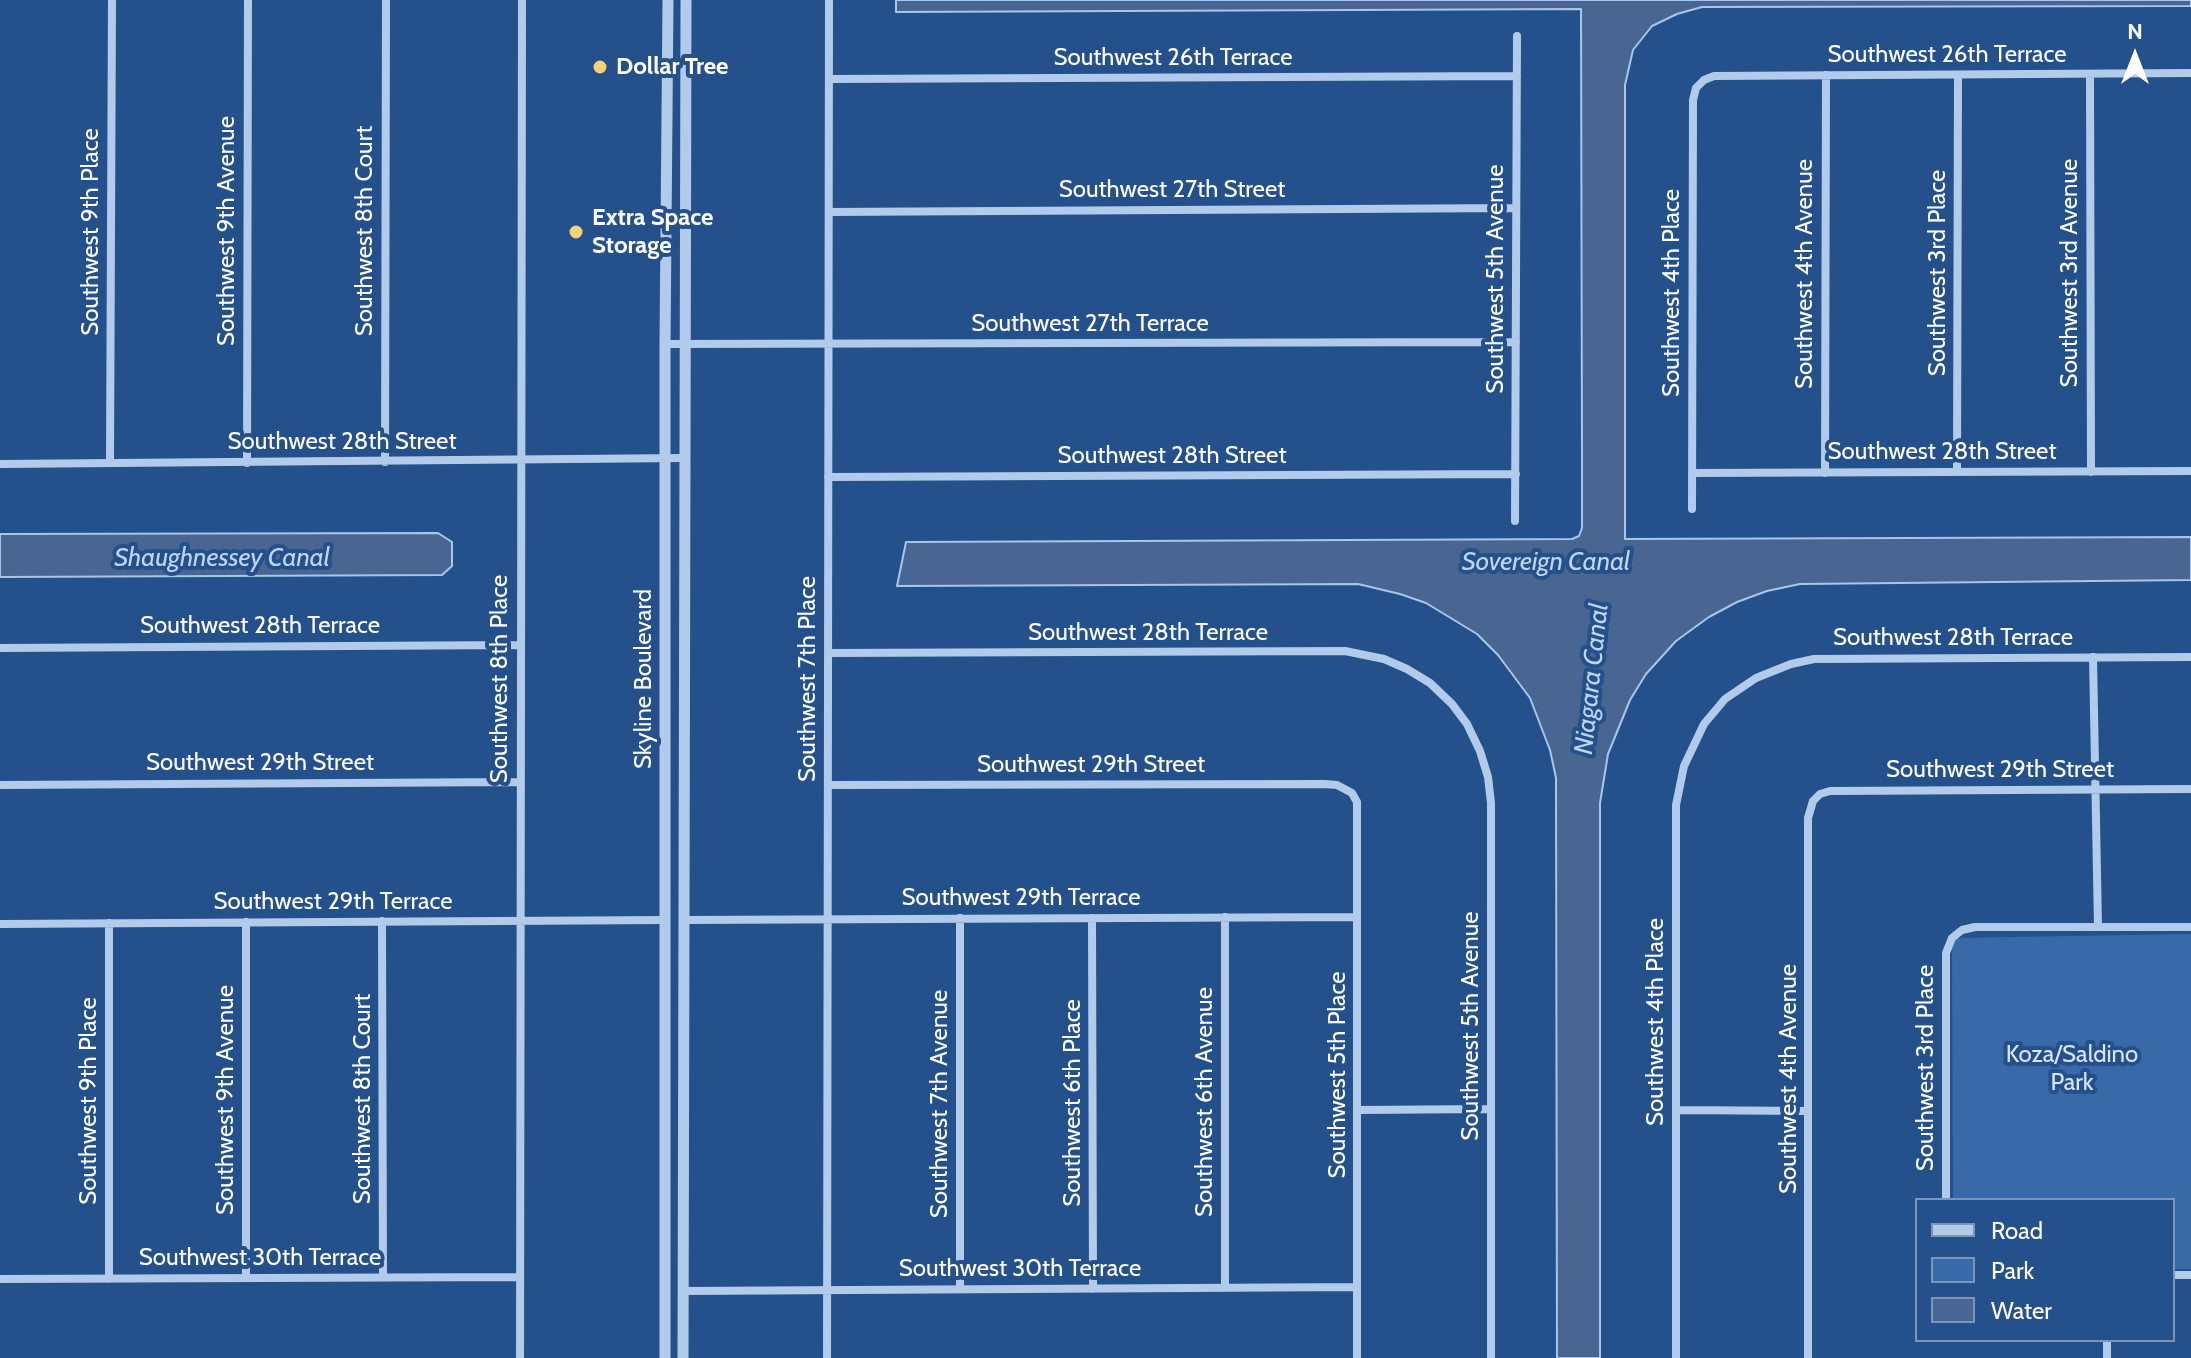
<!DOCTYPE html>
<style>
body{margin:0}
#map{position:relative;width:2191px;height:1358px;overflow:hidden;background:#24508c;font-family:Cabin,sans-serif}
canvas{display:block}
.legend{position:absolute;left:1915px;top:1198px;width:260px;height:144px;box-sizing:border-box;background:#24508c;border:2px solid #7c96ba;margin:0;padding:10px 14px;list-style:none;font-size:24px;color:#fff}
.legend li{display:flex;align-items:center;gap:16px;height:40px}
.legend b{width:40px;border:2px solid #7c96ba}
.north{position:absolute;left:2095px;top:16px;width:80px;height:80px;-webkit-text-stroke:6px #24508c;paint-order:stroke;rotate:0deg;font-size:22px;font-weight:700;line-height:32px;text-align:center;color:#fff}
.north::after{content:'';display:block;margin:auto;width:28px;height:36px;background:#fff;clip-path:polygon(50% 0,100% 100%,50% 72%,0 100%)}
</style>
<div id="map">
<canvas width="2191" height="1358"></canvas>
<ul class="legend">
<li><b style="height:10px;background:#b3cbea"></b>Road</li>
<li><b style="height:22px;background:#396aa8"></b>Park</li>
<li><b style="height:22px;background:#486691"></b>Water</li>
</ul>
<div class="north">N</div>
</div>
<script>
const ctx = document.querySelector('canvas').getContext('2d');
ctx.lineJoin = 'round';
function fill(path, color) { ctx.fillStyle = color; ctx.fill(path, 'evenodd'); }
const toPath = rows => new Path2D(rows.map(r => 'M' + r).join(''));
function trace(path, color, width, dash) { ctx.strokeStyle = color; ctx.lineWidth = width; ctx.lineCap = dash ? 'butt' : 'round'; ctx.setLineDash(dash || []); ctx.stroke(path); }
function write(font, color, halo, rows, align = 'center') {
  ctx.font = font + ' Cabin,sans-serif'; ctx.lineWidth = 8; ctx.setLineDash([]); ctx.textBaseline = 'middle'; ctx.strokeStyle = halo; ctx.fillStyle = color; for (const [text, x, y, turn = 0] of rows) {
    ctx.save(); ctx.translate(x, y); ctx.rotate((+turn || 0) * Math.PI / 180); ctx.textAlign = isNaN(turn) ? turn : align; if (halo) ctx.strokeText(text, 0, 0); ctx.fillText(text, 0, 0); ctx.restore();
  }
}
fill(toPath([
 [2191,934,2191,1269,2173,1269,2173,1200,1953,1200,1952,938]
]), '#396aa8');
const water = toPath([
 [896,0,2191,0,2191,6,1702,7,1677,14,1652,26,1633,50,1625,85,1625,539,2191,537,2191,580,1800,584,1767,591,1737,602,1709,617,1676,641,1646,674,1630,700,1608,754,1600,803,1600,1358,1557,1358,1556,778,1550,750,1530,698,1498,655,1477,634,1426,603,1400,594,1358,584,897,586,906,542,1572,539,1579,536,1582,528,1582,459,1581,9,896,12,896,0],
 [438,533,452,542,452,566,442,575,0,577,0,534,438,533]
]);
fill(water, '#486691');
trace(water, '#a7c6eb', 2);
trace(toPath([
 [2090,74,2091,472],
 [830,79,1517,76],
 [829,212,1516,208],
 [665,344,1516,342],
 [385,462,386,0],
 [110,463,112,0],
 [247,463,248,0],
 [0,464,685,458],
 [1957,472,1958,75],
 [1692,473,2191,471],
 [1825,473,1826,75],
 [828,477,1516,474],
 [1692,509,1693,100,1696,88,1704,80,1714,76,2191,73],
 [1515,521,1517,36],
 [0,648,521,645],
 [828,653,1345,651,1384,659,1407,669,1430,683,1452,704,1467,724,1480,751,1488,777,1491,803,1491,1358],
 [2093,657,2098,927],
 [0,785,520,782],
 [829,785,1325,784,1337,785,1352,793,1357,802,1357,1358],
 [960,918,960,1289],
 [1092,918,1093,1289],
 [684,920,1357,917],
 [382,921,383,1277],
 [246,922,246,1278],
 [109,923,109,1279],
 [0,924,666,920],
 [1357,1110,1491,1109],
 [1676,1110,1808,1111],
 [1946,1200,1946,953,1952,938,1962,930,1975,927,2191,927],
 [2173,1275,2191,1275],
 [0,1279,520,1277],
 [1225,1288,1225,917],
 [683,1291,1357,1287],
 [2107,1340,2107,1358],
 [520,1358,522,0],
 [827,1358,829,0],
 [1676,1358,1676,805,1684,766,1704,724,1725,699,1756,678,1791,664,1814,659,2191,657],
 [1808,1358,1808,818,1813,801,1820,794,1830,791,2191,789]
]), '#b3cbea', 8);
trace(toPath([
 [665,1358,665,344,668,0],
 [683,1358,686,0]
]), '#b3cbea', 11);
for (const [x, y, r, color] of [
 [600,67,8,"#f5d276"],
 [576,232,8,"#f5d276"]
]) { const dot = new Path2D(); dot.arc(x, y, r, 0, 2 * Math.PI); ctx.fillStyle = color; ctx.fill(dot); trace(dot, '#24508c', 3); }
write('24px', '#fff', '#24508c', [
 ["Southwest 26th Terrace",1947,55],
 ["Southwest 26th Terrace",1173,58],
 ["Southwest 27th Street",1172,190],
 ["Southwest 9th Avenue",227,231,-90],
 ["Southwest 8th Court",365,231,-90],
 ["Southwest 9th Place",91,232,-90],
 ["Southwest 3rd Place",1938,273,-90],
 ["Southwest 3rd Avenue",2070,273,-90],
 ["Southwest 4th Avenue",1805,274,-90],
 ["Southwest 5th Avenue",1496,279,-90],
 ["Southwest 4th Place",1672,293,-90],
 ["Southwest 27th Terrace",1090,324],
 ["Southwest 28th Street",342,442],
 ["Southwest 28th Street",1942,452],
 ["Southwest 28th Street",1172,456],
 ["Southwest 28th Terrace",260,626],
 ["Southwest 28th Terrace",1148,633],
 ["Southwest 28th Terrace",1953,638],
 ["Southwest 8th Place",500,679,-90],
 ["Skyline Boulevard",644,679,-90],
 ["Southwest 7th Place",808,679,-90],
 ["Southwest 29th Street",260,763],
 ["Southwest 29th Street",1091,765],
 ["Southwest 29th Street",2000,770],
 ["Southwest 29th Terrace",1021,898],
 ["Southwest 29th Terrace",333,902],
 ["Southwest 4th Place",1656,1022,-90],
 ["Southwest 5th Avenue",1471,1026,-90],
 ["Southwest 3rd Place",1926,1068,-90],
 ["Southwest 5th Place",1338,1075,-90],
 ["Southwest 4th Avenue",1789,1079,-90],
 ["Southwest 8th Court",363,1099,-90],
 ["Southwest 9th Avenue",226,1100,-90],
 ["Southwest 9th Place",89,1101,-90],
 ["Southwest 6th Avenue",1205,1102,-90],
 ["Southwest 6th Place",1073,1103,-90],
 ["Southwest 7th Avenue",940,1104,-90],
 ["Southwest 30th Terrace",260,1258],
 ["Southwest 30th Terrace",1020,1269]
]);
write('bold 24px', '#fff', '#24508c', [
 ["Dollar Tree",616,67],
 ["Extra Space",592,218],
 ["Storage",592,246]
], 'left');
write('24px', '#d7e6f8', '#24508c', [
 ["Koza/Saldino",2072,1055],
 ["Park",2072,1083]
]);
write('italic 26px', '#bfd5f2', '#24508c', [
 ["Shaughnessey Canal",222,558],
 ["Sovereign Canal",1546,562],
 ["Niagara Canal",1592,679,-84]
]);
</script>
